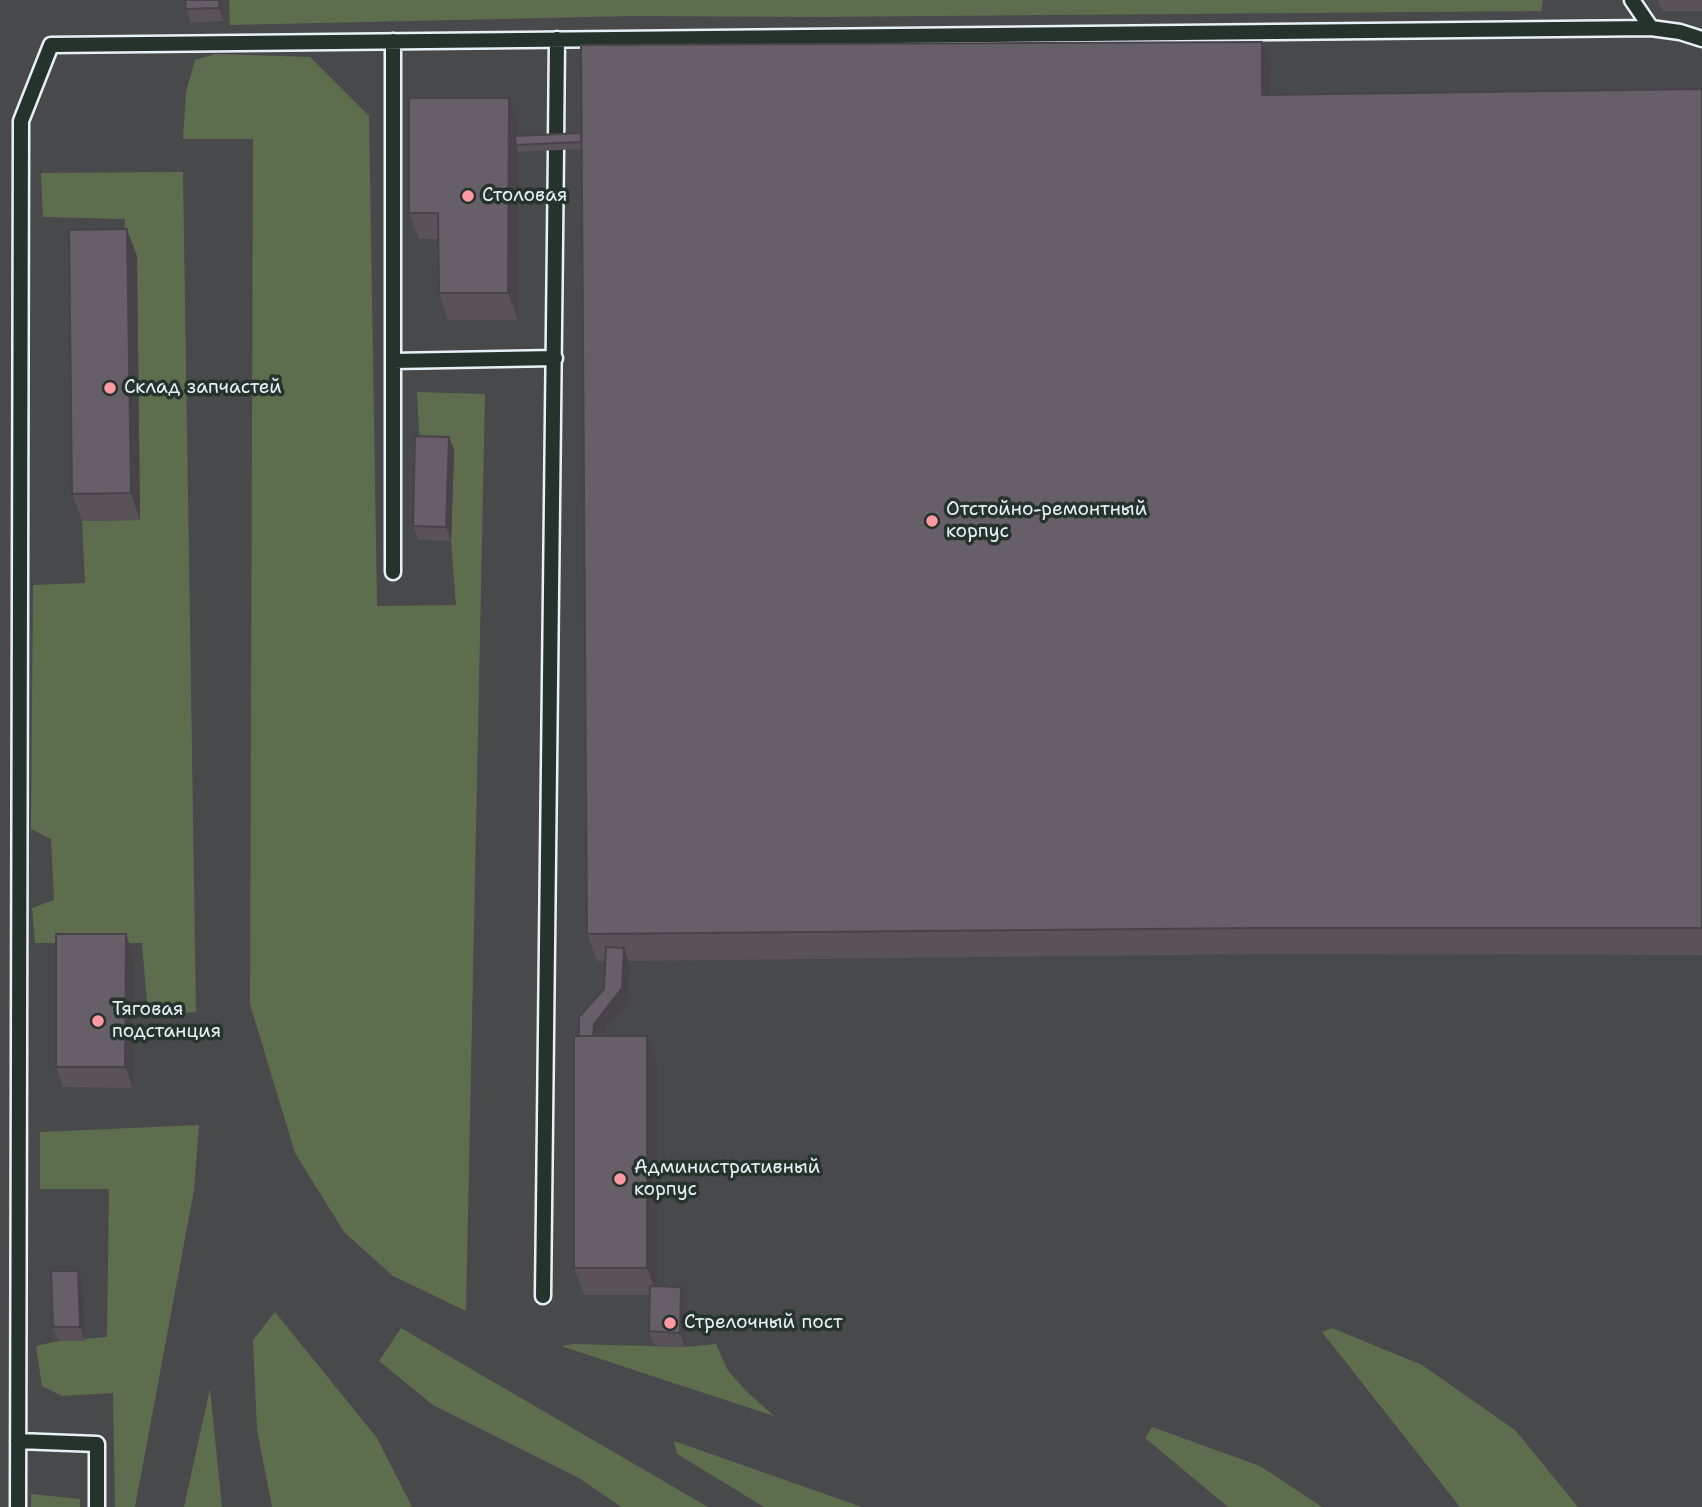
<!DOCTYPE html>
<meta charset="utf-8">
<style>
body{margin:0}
canvas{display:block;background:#3a403f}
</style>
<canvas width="1702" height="1507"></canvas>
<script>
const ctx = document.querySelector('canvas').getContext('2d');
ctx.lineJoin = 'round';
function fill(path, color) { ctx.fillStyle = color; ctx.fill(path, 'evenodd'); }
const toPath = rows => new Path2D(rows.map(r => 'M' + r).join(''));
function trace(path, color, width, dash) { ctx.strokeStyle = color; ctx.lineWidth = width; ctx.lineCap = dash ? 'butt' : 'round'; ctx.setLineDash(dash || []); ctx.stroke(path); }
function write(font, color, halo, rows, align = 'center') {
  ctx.font = font + ' "Shantell Sans",sans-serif'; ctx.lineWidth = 7; ctx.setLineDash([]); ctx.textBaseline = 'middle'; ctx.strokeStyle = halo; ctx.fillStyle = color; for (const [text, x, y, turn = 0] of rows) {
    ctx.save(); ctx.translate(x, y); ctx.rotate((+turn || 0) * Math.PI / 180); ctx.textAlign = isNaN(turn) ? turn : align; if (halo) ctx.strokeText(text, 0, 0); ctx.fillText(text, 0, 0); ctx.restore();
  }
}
fill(toPath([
 [0,0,1702,0,1702,1507,0,1507]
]), '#48494b');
fill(toPath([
 [229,0,1543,0,1541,11,815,17,634,16,230,25],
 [215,54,310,57,369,116,377,606,456,605,451,541,454,451,420,450,417,392,485,394,466,1311,393,1276,344,1232,295,1153,250,1004,253,139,183,139,186,92,195,60],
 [183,172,196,1012,148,1014,142,943,35,943,32,908,54,900,51,839,31,829,33,585,85,583,82,521,140,520,124,255,125,219,43,217,41,173],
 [199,1125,194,1190,135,1507,115,1507,113,1393,62,1396,42,1386,36,1346,58,1341,107,1337,109,1189,40,1189,40,1132],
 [275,1312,377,1438,412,1507,272,1507,257,1430,253,1340],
 [401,1328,708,1507,621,1507,579,1478,433,1405,379,1361],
 [1332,1328,1422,1365,1515,1430,1578,1507,1460,1507,1322,1332],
 [574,1344,685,1347,716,1344,727,1369,745,1390,774,1416,561,1346],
 [210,1389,222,1507,184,1507],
 [1152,1427,1260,1466,1322,1507,1228,1507,1145,1438],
 [674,1441,862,1507,764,1507,677,1454],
 [31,1494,80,1499,80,1507,31,1507]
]), '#5f6d4f');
const service = toPath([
 [1632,0,1651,28],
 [556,141,557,39],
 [393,361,555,358],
 [393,572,393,41],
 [543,1296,556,150],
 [18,1441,97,1444,97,1507],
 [18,1507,21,121,51,45,1651,28,1680,32,1702,39]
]);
trace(service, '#e8f1f8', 19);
trace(service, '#26332d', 14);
fill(toPath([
 [185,0,223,0,224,21,191,23,186,9],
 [1658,0,1702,0,1702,11,1662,11],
 [1271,68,1272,95,1702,89,1702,955,1268,954,628,961,627,1002,600,1036,647,1036,657,1063,657,1286,686,1301,685,1347,654,1345,649,1331,649,1295,584,1295,574,1268,579,1036,604,989,606,961,597,961,587,934,581,149,518,152,518,320,448,320,439,293,439,239,419,239,409,213,518,125,518,135,581,133],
 [137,256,140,520,82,521,72,494],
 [449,437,454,450,451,541,418,540,413,526],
 [126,934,133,955,133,1088,63,1087,56,1067],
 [83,1284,85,1341,58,1341,53,1327]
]), '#595259');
fill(toPath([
 [219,0,223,0,224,21,219,8],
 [1262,42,1271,68,1272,122,1262,95],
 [509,98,518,125,518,145,516,145,518,152,518,320,508,293],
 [127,229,137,256,140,520,131,493],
 [449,437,454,450,451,541,446,527],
 [126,934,133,955,133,1088,125,1067],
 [624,948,629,962,627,1002,599,1038,593,1049,594,1024],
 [647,1036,657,1063,657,1295,647,1268],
 [78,1271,83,1284,85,1341,80,1327],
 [681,1287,686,1301,685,1347,680,1333]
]), '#484249');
const building = toPath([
 [185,0,219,0,219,8,186,9,185,0],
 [1262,42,1262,95,1702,89,1702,928,1258,928,587,934,581,45,1262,42],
 [409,98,509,98,508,293,439,293,438,213,409,213,409,98],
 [581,133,581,142,516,145,515,136,581,133],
 [127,229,131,493,72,494,69,230,127,229],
 [415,436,449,437,446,527,413,526,415,436],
 [56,934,126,934,125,1067,56,1067,56,934],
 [606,947,624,948,622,988,594,1024,593,1036,579,1036,579,1017,604,989,606,947],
 [574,1036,647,1036,647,1268,574,1268,574,1036],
 [51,1271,78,1271,80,1327,53,1327,51,1271],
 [650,1286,681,1287,680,1333,649,1331,650,1286]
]);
fill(building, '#675f68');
trace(building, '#484249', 2);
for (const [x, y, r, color] of [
 [468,196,7,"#ff9aa2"],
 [110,388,7,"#ff9aa2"],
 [932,521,7,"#ff9aa2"],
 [98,1021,7,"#ff9aa2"],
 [620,1179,7,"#ff9aa2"],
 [670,1323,7,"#ff9aa2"]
]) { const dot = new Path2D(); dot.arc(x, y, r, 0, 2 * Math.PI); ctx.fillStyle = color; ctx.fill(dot); trace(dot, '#26332d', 2.5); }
write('19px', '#e8f1f8', '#26332d', [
 ["Столовая",482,196],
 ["Склад запчастей",124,388],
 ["Отстойно-ремонтный",946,510],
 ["корпус",946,532],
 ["Тяговая",112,1010],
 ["подстанция",112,1032],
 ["Административный",634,1168],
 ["корпус",634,1190],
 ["Стрелочный пост",684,1323]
], 'left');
</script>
